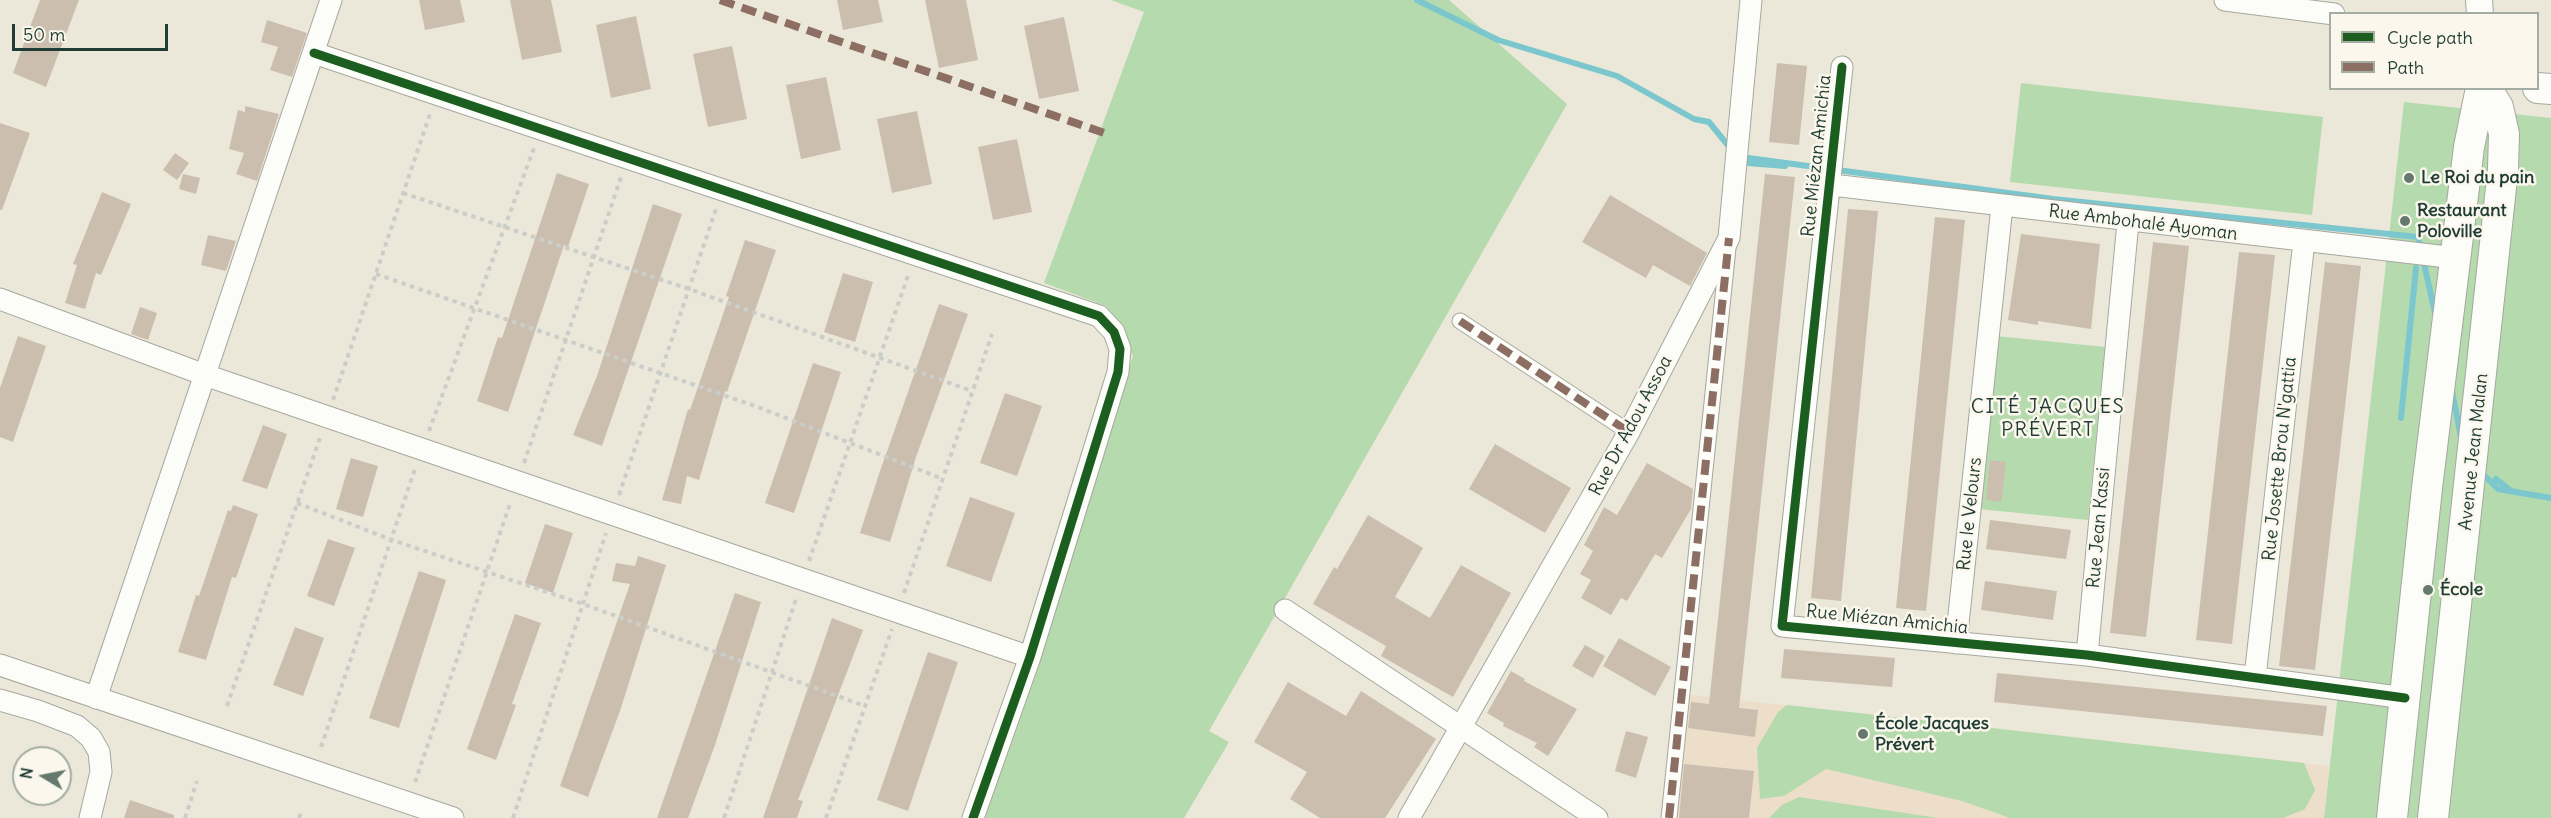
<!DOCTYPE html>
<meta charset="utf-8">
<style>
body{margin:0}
#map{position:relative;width:2551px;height:818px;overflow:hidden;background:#ebe8da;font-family:Delius,sans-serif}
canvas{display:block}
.legend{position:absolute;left:2329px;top:12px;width:210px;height:78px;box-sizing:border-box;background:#fbf7ec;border:2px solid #a3ada2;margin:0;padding:8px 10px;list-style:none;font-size:18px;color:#1f3d34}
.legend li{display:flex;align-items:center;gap:12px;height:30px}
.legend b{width:30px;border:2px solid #a3ada2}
.north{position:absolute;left:12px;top:746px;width:60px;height:60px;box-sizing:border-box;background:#fbf7ec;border:2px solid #a3ada2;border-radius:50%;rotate:280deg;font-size:16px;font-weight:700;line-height:24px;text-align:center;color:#1f3d34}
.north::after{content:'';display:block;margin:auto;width:21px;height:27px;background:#66796e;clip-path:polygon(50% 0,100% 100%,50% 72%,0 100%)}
.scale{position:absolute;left:12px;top:24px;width:156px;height:27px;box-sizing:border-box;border:3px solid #1f3d34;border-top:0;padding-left:8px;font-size:18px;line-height:21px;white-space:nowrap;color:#1f3d34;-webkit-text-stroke:4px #fbf7ec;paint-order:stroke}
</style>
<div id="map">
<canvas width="2551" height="818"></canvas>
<ul class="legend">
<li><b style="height:8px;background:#1b5e20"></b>Cycle path</li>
<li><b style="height:8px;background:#8d6e63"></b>Path</li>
</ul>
<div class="north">N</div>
<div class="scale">50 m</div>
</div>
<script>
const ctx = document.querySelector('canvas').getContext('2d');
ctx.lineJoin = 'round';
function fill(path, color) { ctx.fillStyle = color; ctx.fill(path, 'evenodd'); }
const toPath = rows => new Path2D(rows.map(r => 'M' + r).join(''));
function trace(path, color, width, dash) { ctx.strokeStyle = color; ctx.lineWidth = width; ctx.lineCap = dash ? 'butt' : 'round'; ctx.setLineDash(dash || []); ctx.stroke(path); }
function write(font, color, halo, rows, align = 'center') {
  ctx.font = font + ' Delius,sans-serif'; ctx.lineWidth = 5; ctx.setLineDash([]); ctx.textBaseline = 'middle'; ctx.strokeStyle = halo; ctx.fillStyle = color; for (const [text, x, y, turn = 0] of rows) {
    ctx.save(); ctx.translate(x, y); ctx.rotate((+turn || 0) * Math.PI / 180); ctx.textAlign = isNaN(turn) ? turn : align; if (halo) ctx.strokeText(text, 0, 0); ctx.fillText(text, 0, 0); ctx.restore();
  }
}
fill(toPath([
 [1684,694,2329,766,2324,818,1671,818]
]), '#eddec9');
fill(toPath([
 [1111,0,1449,0,1567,104,1209,731,1229,742,1184,818,972,818,1133,356,1106,306,1044,283,1144,12],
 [2021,83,2323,117,2312,215,2010,182],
 [2404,102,2551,118,2551,818,2324,818],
 [1996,336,2105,347,2088,520,1979,509],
 [1787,705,2304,763,2315,790,2305,809,2283,818,2010,818,1962,801,1826,769,1784,796,1760,799,1757,748,1778,712],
 [1799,797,1938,818,1769,818,1782,805]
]), '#b5daad');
trace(toPath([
 [1417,0,1498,40,1617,76,1694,119,1709,122,1731,149],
 [1741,157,2053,199,2418,237,2421,249],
 [1747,163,1785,166],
 [2423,259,2436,317],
 [2452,391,2461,437],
 [2401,418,2416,268],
 [2480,471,2498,489,2551,498],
 [2496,479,2510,490]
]), '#7cc7cd', 6);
fill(toPath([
 [40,0,79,0,46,87,13,73],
 [419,0,460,0,465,22,425,30],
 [510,0,551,0,562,52,522,60],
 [837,0,878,0,883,22,843,30],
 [925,0,966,0,978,60,939,68],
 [636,16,651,89,611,98,596,25],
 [1064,17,1079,91,1039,99,1024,26],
 [267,20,307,33,292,77,270,70,278,47,261,42],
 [732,46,747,119,708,127,693,54],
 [1777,63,1807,66,1799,145,1769,142],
 [826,77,841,150,801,159,786,85],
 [245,106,279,114,257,181,236,174,244,153,229,149,238,110,245,112],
 [917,111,932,184,892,193,877,119],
 [0,123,30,133,2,210,0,210],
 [1017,139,1032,212,993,220,978,147],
 [175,153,189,163,177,180,163,170],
 [557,173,589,184,568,247,564,245,508,412,477,401,498,337,502,338],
 [183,174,200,178,196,194,179,189],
 [1765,174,1795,177,1739,708,1758,710,1755,737,1688,728,1691,702,1709,704],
 [102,192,131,204,101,275,96,273,85,309,65,303,77,265,73,264],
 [1610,195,1707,253,1690,286,1653,265,1646,278,1582,242],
 [653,204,682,214,602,446,573,435,597,376],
 [1848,209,1878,211,1841,601,1811,598],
 [1935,217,1965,220,1926,611,1896,608],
 [2021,234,2100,244,2091,329,2038,321,2038,325,2008,320],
 [208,235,236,241,226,271,201,265],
 [745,240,776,250,727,392,725,391,699,480,687,476,681,504,662,500,688,409,690,410,729,297,726,296],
 [2153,242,2189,246,2146,637,2110,633],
 [2239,252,2275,255,2232,644,2196,640],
 [2325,262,2361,266,2315,670,2279,666],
 [843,273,873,282,855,342,824,332],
 [939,304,968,314,916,457,890,542,860,533,879,474],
 [140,307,157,313,148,340,131,334],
 [18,336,46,346,13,442,0,437,0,388],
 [813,363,841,372,794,513,765,503],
 [1005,393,1042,406,1017,476,980,463],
 [263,425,287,434,267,489,242,481],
 [1495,444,1571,488,1545,533,1469,489],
 [351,458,378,466,363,517,336,509],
 [1990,460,2006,462,2001,502,1986,500],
 [1647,463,1693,489,1691,509,1662,558,1655,554,1627,601,1621,598,1611,615,1581,598,1591,580,1580,574,1593,551,1584,545,1604,507,1617,515],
 [970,497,1015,513,991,582,946,566],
 [233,505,258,514,236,578,232,577,206,660,178,652,196,595,199,596,228,510,231,511],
 [1368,515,1423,548,1395,597,1430,618,1461,565,1511,593,1453,697,1381,656,1386,646,1313,604,1334,567,1337,569],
 [1990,520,2071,530,2066,559,1986,549],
 [545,524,573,533,553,593,525,583],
 [328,539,355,548,334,606,307,596],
 [638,556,666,565,620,711,588,797,560,786,630,584,612,581,616,563,635,566],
 [419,571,446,580,399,728,369,718],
 [1985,581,2057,591,2053,620,1981,610],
 [735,593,761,602,715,745,688,818,657,818],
 [515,614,541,623,512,704,516,705,496,760,467,749],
 [832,618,863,630,798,800,803,801,797,818,763,818],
 [295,627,324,638,303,696,273,685],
 [1619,638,1671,667,1655,696,1603,666],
 [1585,645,1605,656,1593,678,1572,666],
 [1784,649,1895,658,1892,687,1781,678],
 [928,652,958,662,908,811,877,800],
 [1511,671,1525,679,1524,681,1577,709,1548,756,1534,747,1537,743,1503,726,1504,723,1487,713],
 [1997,673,2327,706,2323,736,1994,702],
 [1288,682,1346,716,1361,691,1436,739,1385,818,1320,818,1290,799,1307,772,1254,742],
 [1626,731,1648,737,1636,778,1615,771],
 [1684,764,1754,771,1749,818,1679,818],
 [130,800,174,815,174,818,124,818]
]), '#cbbeaf');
const pedestrian = toPath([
 [1460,321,1629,432],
 [1669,818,1728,248]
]);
const minor = toPath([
 [2225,0,2334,14],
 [314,53,1099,316,1114,332,1120,349,1118,372,1030,657,973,818],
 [1842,67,1782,626,2087,655,2405,698],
 [1832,185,2456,258],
 [0,299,205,375,1030,657],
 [1285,610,1597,818],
 [1956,643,2002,206],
 [2087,655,2128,222],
 [0,665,453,818],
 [2255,677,2304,241],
 [96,698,331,0],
 [0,700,38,711,77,726,91,738,99,752,101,772,90,818],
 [1409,818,1629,432,1729,238,1751,0]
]);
const tertiary = toPath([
 [2479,0,2480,14]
]);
const secondary = toPath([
 [2538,88,2551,89],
 [2392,818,2427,488,2469,147,2481,88],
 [2433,818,2503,169,2504,134,2498,107,2486,88]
]);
trace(pedestrian, '#a6a89f', 17);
trace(minor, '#a6a89f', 23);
trace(tertiary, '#a6a89f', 28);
trace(secondary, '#a6a89f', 32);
trace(toPath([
 [403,193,689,289,972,391],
 [376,274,755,406,943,479],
 [333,400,431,111],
 [429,431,534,148],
 [524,463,621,177],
 [619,495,716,209],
 [297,503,392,540,583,604,865,706],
 [809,561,909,273],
 [904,593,992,334],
 [227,706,321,435],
 [321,747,416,466],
 [415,782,511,501],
 [185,818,197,781],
 [299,818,301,812],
 [513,818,606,533],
 [724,818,797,596],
 [826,818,892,629]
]), '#cbcdc9', 4, [4.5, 4.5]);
trace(pedestrian, '#fcfcf9', 15);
trace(minor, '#fcfcf9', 21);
trace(tertiary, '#fcfcf9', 26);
trace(secondary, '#fcfcf9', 30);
trace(toPath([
 [720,0,1110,135],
 [1460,321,1629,432],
 [1669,818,1729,238]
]), '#8d6e63', 8, [15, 8]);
trace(toPath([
 [314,53,1099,316,1114,332,1120,349,1118,372,1030,657,973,818],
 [1842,67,1782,626,2087,655,2405,698]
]), '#1b5e20', 9);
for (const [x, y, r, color] of [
 [2409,178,6,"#66796e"],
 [2405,221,6,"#66796e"],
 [2428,590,6,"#66796e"],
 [1863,734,6,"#66796e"]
]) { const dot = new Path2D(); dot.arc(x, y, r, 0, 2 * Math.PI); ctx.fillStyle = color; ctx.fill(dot); trace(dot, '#fbf7ec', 2); }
write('18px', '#1f3d34', '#fbf7ec', [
 ["Rue Miézan Amichia",1817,156,-84],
 ["Rue Ambohalé Ayoman",2143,223,7],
 ["Rue Dr Adou Assoa",1631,426,-62],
 ["Avenue Jean Malan",2474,452,-84],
 ["Rue Josette Brou N'gattia",2280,459,-84],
 ["Rue le Velours",1970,514,-84],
 ["Rue Jean Kassi",2099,528,-85],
 ["Rue Miézan Amichia",1887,620,6]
]);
write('bold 18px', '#1f3d34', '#fbf7ec', [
 ["Le Roi du pain",2421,178],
 ["Restaurant",2417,211],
 ["Poloville",2417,232],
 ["École",2440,590],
 ["École Jacques",1875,724],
 ["Prévert",1875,745]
], 'left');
ctx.letterSpacing = '1.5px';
write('20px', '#1f3d34', '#fbf7ec', [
 ["CITÉ JACQUES",2048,407],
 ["PRÉVERT",2048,430]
]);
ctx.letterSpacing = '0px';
</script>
